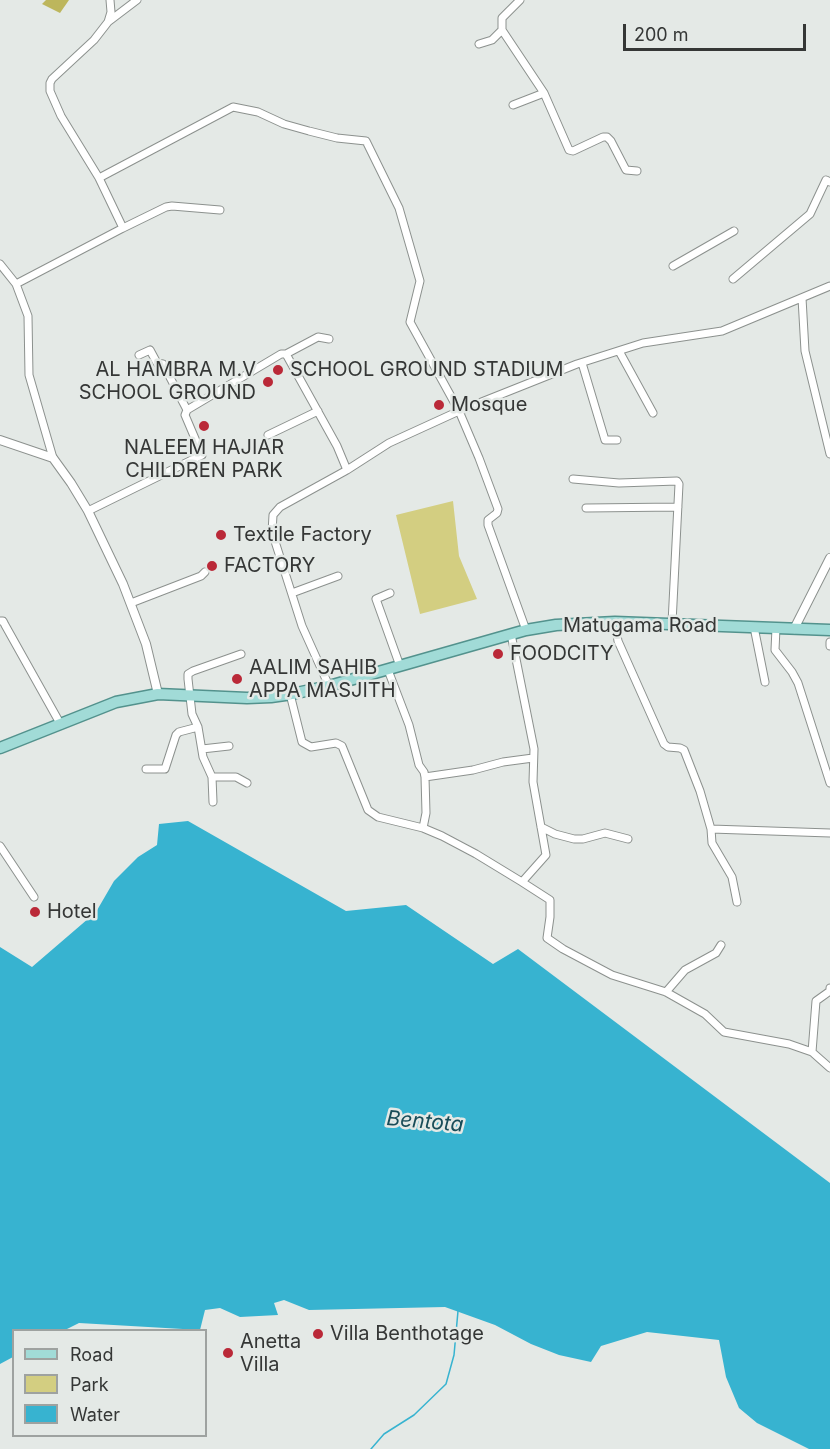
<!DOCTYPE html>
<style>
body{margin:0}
#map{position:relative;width:830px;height:1449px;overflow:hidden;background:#e4e9e6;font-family:Inter,sans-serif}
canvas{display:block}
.legend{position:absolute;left:12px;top:1329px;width:195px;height:108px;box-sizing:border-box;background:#e4e9e6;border:2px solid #9ea2a0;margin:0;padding:8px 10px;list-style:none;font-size:18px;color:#353736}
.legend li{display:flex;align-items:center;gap:12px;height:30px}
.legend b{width:30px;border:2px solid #9ea2a0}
.scale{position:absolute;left:623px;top:24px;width:183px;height:27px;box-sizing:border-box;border:3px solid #353736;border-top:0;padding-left:8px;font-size:18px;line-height:21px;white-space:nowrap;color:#353736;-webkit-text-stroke:4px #e4e9e6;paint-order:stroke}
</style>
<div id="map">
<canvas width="830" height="1449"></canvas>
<ul class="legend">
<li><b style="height:8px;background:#a1dbd7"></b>Road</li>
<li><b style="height:16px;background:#d3ce81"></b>Park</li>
<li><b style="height:16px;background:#37b3d0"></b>Water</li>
</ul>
<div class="scale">200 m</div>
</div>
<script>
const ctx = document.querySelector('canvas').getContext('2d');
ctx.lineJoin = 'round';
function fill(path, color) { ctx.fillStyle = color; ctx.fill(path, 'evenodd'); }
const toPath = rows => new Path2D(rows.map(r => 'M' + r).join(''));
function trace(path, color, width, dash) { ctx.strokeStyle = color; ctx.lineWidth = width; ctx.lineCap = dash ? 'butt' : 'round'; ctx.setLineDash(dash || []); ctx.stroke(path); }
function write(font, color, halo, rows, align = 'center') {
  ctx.font = font + ' Inter,sans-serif'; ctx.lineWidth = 5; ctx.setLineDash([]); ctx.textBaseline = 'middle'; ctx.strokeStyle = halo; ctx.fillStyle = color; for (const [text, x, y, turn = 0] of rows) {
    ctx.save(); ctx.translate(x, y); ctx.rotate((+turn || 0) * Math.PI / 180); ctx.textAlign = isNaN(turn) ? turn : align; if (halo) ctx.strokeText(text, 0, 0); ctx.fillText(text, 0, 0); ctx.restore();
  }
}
fill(toPath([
 [453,501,459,556,477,599,420,614,396,515]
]), '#d3ce81');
fill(toPath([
 [46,0,69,0,60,13,42,4]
]), '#bdb65c');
fill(toPath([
 [188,821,346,911,406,905,493,964,518,949,830,1183,830,1449,809,1449,757,1423,739,1408,726,1377,719,1340,647,1332,601,1346,591,1362,559,1355,531,1344,495,1325,445,1307,309,1310,284,1300,274,1303,278,1315,240,1317,220,1308,205,1310,200,1330,79,1323,65,1330,14,1330,13,1357,0,1364,0,947,32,967,96,912,114,881,138,857,157,845,159,824]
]), '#37b3d0');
trace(toPath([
 [371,1449,384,1434,414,1415,446,1384,454,1355,458,1311]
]), '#37b3d0', 1.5);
const minor = toPath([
 [108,22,137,0],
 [502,30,502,18,520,0],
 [479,44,492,40,502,30,544,93,569,150,573,151,603,137,607,137,611,141,626,170,637,171],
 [513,105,544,93],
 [99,178,233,107,258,112,284,124,309,131,337,138,366,141,399,208,420,281,410,322,459,411,479,458,498,509,497,513,488,520,488,525,526,630],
 [123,228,166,207,172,206,220,210],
 [0,264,16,284,28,316,29,375,53,458],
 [673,266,734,231],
 [733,279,810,214,826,180,830,182],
 [16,284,123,228,99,178,61,116,50,91,50,83,52,79,94,40,108,22,111,12,110,0],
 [802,298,805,351,830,454],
 [619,351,653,413],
 [286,354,318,337,329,339],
 [139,355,150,350,157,363,163,364,187,410],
 [582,363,605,440,617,440],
 [268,435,318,411],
 [573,479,619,483,677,481,679,484,672,623],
 [586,508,678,507],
 [88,511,202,455,185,415,187,410,281,354,286,354,337,446,347,470],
 [292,593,338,576],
 [390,593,376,599,400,666],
 [131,603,201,576,205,572],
 [0,621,3,621,5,625,61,725],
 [615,622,618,641,664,744,668,747,680,748,684,750,700,791,711,829,712,843,732,877,737,902],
 [754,627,765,682],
 [776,628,775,650,792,672,798,683,830,783],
 [830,642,830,646],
 [241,654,193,671,188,674,188,679,192,714,198,727,203,757,212,777,236,777,247,783],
 [388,670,409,725,419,765,424,772,425,777,473,770,503,762,533,758],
 [329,686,302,626,272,532,273,515,280,507,347,470,389,443,459,411,577,364,643,343,722,331,830,286],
 [290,694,302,742,311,747,336,743,342,746,368,810,378,817,423,828,442,836,476,854,522,882,546,855,533,782,534,749,511,634],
 [202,749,229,746],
 [146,769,165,769,176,735,179,732,198,727],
 [212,777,213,802],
 [541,827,555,834,574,839,583,839,605,833,628,839],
 [423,828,426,813,425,777],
 [711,829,830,833],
 [0,846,34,897],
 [522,882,550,900,550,917,547,938,563,949,612,975,666,992,705,1014,724,1032,789,1044,812,1052,830,1068],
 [666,992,685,970,716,953,721,945],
 [812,1052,816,1001,830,991,830,988]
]);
const tertiary = toPath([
 [0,440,53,458,71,483,88,511,123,584,146,644,158,694],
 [794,629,830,558]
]);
const primary = toPath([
 [0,748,116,702,158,694,247,698,271,697,292,694,329,686,526,630,556,625,615,622,830,630]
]);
trace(minor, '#8c918e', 9);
trace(tertiary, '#8c918e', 10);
trace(primary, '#53928d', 13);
trace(minor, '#fff', 7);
trace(tertiary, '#fff', 8);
trace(primary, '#a1dbd7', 10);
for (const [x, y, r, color] of [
 [278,370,6,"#ba2938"],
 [268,382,6,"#ba2938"],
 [439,405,6,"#ba2938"],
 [204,426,6,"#ba2938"],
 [221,535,6,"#ba2938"],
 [212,566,6,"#ba2938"],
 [498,654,6,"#ba2938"],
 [237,679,6,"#ba2938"],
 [35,912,6,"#ba2938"],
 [318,1334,6,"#ba2938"],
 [228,1353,6,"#ba2938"]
]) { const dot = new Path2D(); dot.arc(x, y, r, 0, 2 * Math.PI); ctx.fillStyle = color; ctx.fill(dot); trace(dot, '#e4e9e6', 2); }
write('20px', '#353736', '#e4e9e6', [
 ["AL HAMBRA M.V",256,370,"right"],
 ["SCHOOL GROUND",256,393,"right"],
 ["SCHOOL GROUND STADIUM",290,370],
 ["Mosque",451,405],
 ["NALEEM HAJIAR",204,448,"center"],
 ["CHILDREN PARK",204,471,"center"],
 ["Textile Factory",233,535],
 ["FACTORY",224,566],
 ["FOODCITY",510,654],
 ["AALIM SAHIB",249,668],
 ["APPA MASJITH",249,691],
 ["Hotel",47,912],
 ["Villa Benthotage",330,1334],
 ["Anetta",240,1342],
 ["Villa",240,1365]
], 'left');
write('20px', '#353736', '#e4e9e6', [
 ["Matugama Road",640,626]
]);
write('italic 21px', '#184c58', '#e4e9e6', [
 ["Bentota",425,1122,5]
]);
</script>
